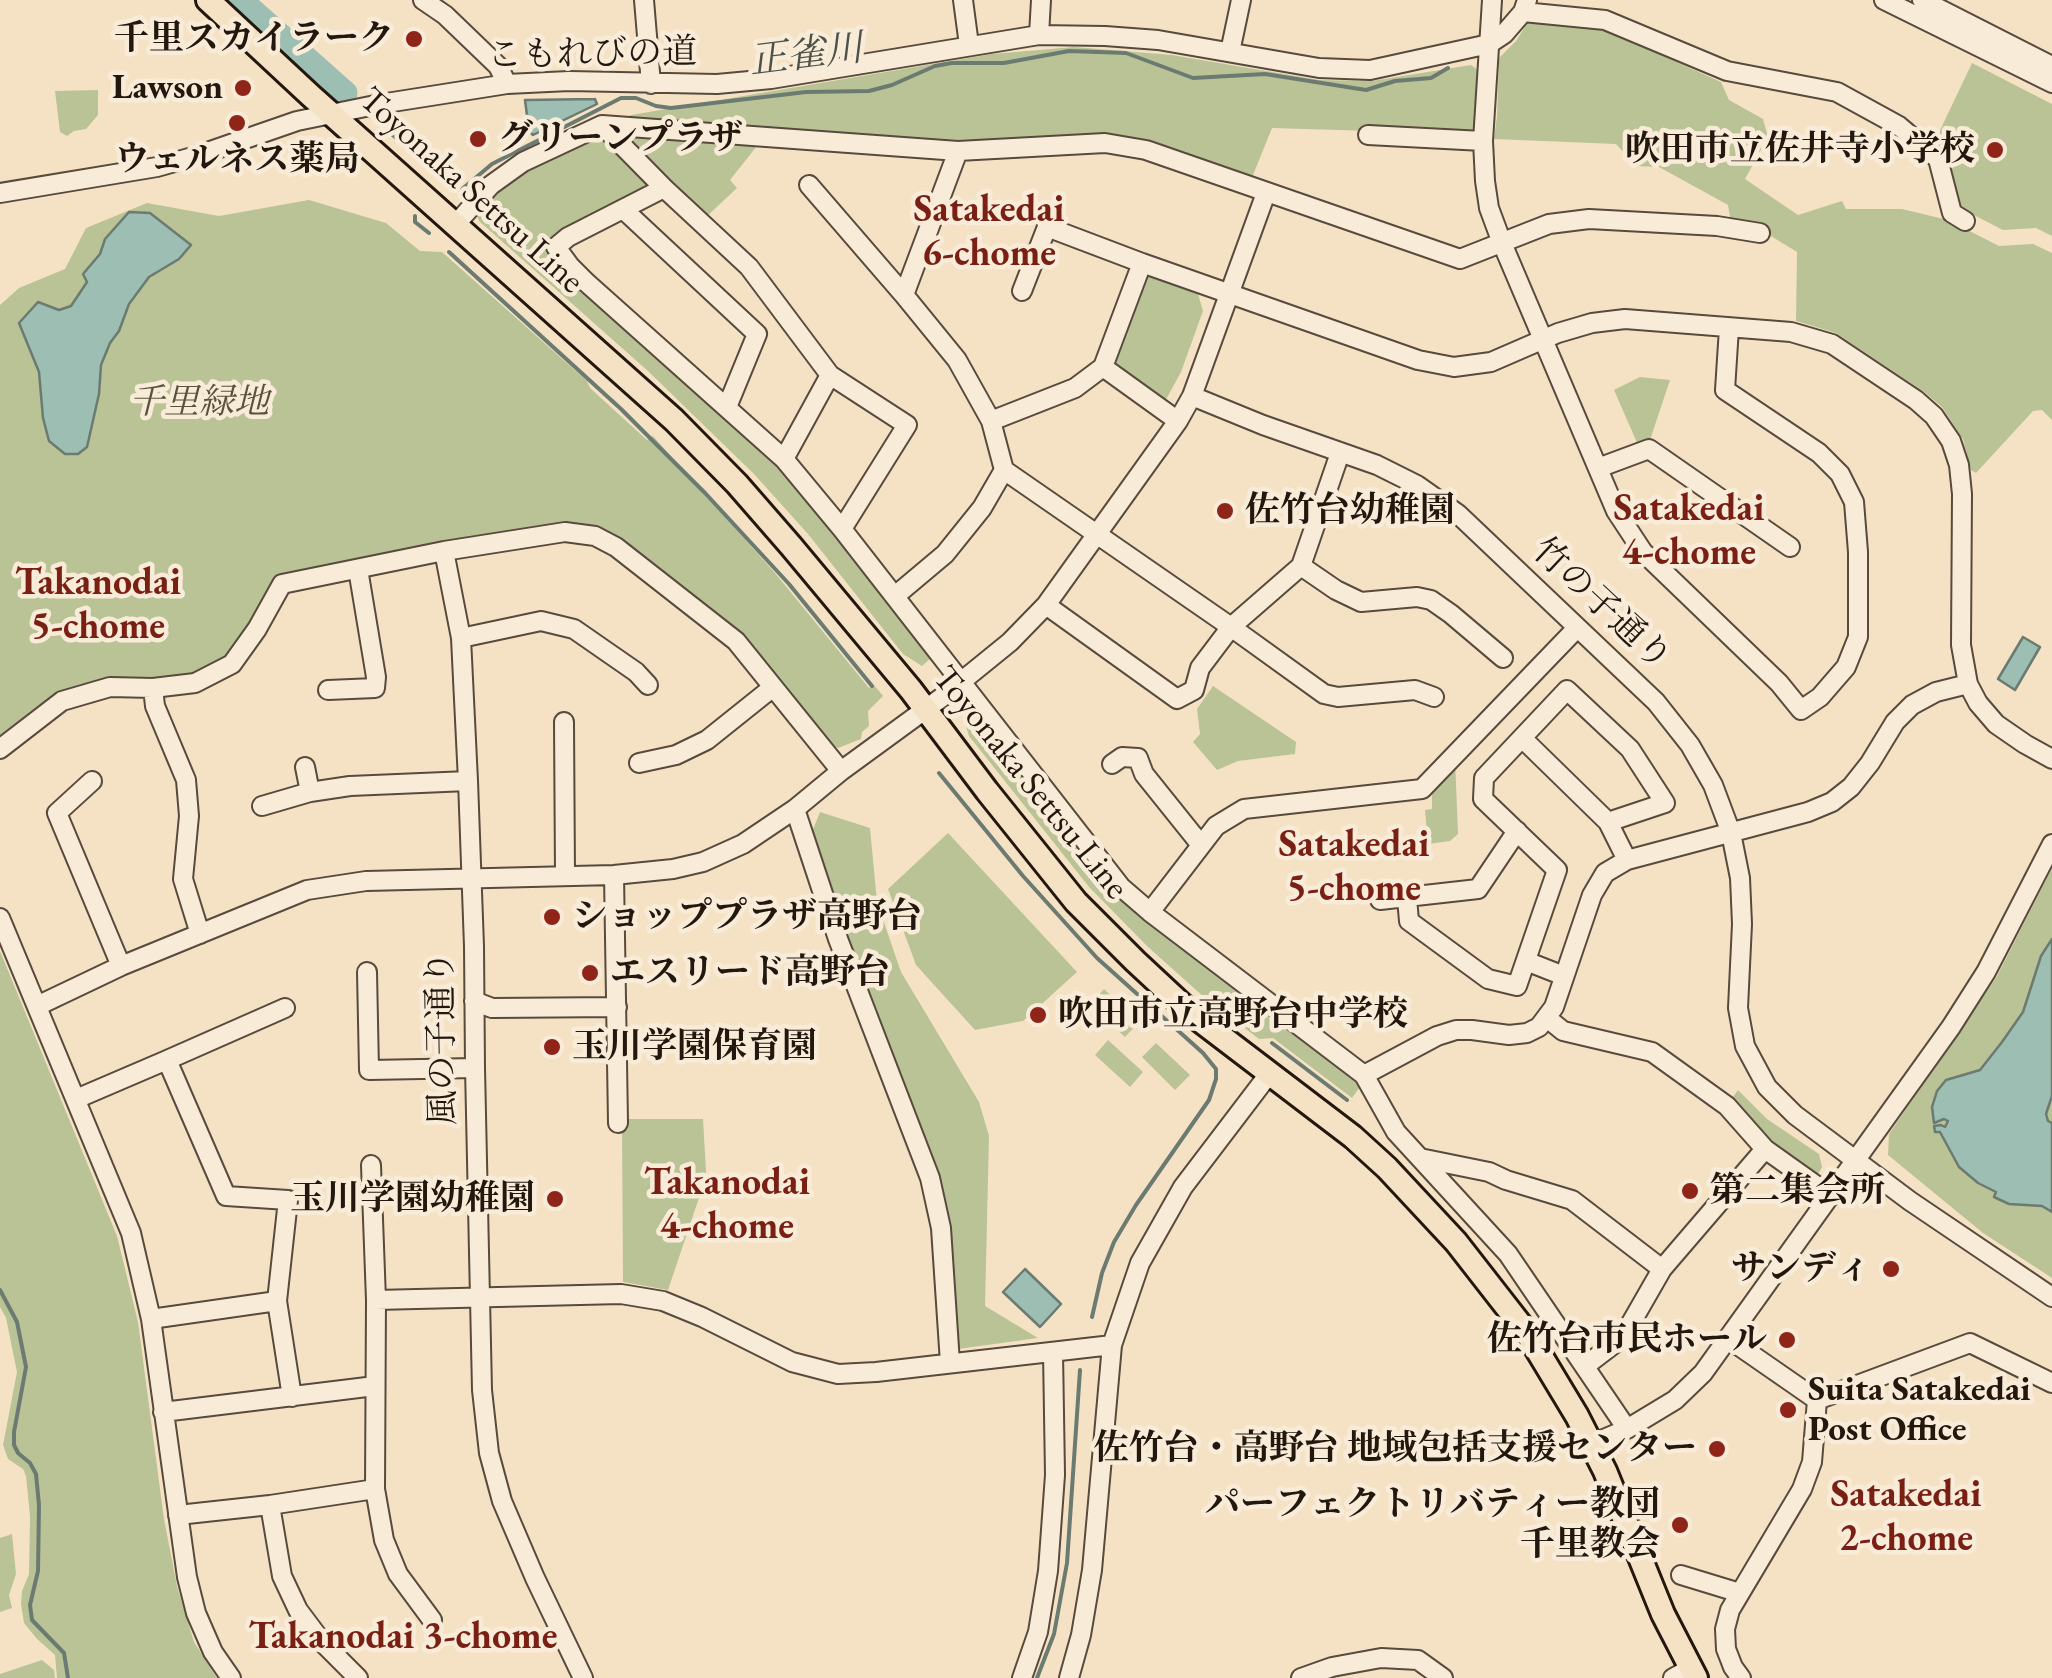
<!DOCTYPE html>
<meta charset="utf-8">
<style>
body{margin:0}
canvas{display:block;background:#f5e2c5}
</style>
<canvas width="2052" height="1678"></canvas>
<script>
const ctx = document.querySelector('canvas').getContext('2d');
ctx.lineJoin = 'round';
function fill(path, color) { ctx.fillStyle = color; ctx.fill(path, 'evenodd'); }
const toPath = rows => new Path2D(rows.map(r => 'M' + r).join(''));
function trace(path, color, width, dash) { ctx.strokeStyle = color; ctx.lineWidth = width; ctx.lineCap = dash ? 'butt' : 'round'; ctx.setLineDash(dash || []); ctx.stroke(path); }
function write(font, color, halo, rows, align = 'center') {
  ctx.font = font + ' "EB Garamond","Noto Serif JP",serif'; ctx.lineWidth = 9; ctx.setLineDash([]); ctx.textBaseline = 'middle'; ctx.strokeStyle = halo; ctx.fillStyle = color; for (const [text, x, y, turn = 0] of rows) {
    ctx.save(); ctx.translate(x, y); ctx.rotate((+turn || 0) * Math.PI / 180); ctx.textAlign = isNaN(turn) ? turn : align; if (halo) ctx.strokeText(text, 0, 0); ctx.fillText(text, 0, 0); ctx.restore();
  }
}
fill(toPath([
 [1528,22,1606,30,1721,82,1729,100,1763,119,1768,137,1745,179,1798,215,1842,201,1846,209,1902,209,1948,220,1999,246,2033,244,2052,253,2052,420,2042,410,2033,411,1976,473,1971,470,1963,439,1942,407,1923,391,1836,333,1796,321,1797,252,1761,230,1760,224,1737,222,1730,217,1728,205,1659,167,1636,166,1616,144,1494,139,1497,116,1499,58,1516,41],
 [1074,47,1172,55,1319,80,1372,81,1471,65,1481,72,1478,126,1470,134,1272,128,1251,180,1148,143,959,146,768,132,730,180,737,188,705,218,665,180,545,241,564,272,777,463,932,657,922,666,903,654,808,534,754,474,649,372,479,221,476,213,498,186,522,169,594,136,631,115,992,54],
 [1972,63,2052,104,2052,236,2036,228,2003,230,1960,208,1947,155,1934,143],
 [98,90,98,115,86,129,74,131,67,136,60,132,55,91],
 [309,200,386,223,420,251,442,252,587,381,590,388,647,440,653,436,775,573,869,688,874,685,883,696,868,711,869,726,862,732,861,739,838,748,831,744,824,743,803,716,638,556,563,525,275,578,253,622,227,659,191,677,149,681,111,680,0,739,0,305,19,288,65,269,86,228,147,203,219,216],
 [1154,272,1196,287,1203,311,1181,372,1163,405,1116,371,1113,360,1146,275],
 [1640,377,1670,380,1650,440,1638,445,1614,390],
 [1213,686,1296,742,1295,754,1238,761,1217,770,1193,742,1200,734,1197,709],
 [976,714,1023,773,1024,786,1053,823,1065,829,1350,1075,1360,1087,1352,1098,1273,1038,1259,1039,1205,998,1148,947,1089,887,969,736,965,723],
 [1455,758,1458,834,1450,841,1428,844,1425,810,1432,809,1432,793],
 [820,812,870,828,877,902,901,972,979,1102,989,1136,985,1306,1038,1338,958,1349,947,1225,936,1174,846,935,812,832],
 [948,833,1077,972,1023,1021,975,1030,916,965,888,889],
 [2052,868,2052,1278,1983,1233,1888,1155,1889,1134,1996,978],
 [0,951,117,1236,138,1322,164,1519,177,1586,194,1642,217,1678,57,1678,55,1655,37,1639,24,1623,21,1604,22,1591,29,1574,30,1516,26,1476,23,1469,8,1459,3,1445,17,1372,6,1318,0,1307],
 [1104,989,1139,1022,1125,1037,1090,1005],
 [1108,1040,1143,1072,1130,1087,1095,1055],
 [1156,1043,1190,1075,1175,1090,1142,1057],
 [1738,1090,1767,1119,1819,1154,1822,1167,1816,1178,1772,1147,1730,1101],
 [624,1119,703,1119,706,1171,699,1198,668,1290,623,1282,622,1126],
 [12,1534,16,1574,9,1595,12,1608,0,1612,0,1538],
 [42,1660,54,1670,55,1678,0,1678,0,1674]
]), '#bac396');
const water = toPath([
 [595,99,597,104,533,135,529,131,525,100,595,99],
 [129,212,150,213,191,245,179,259,149,277,129,304,119,331,110,343,101,365,99,394,87,447,78,454,65,454,49,441,43,418,39,372,19,323,38,302,59,310,71,306,87,282,83,274,100,254,105,239,129,212],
 [2023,637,2040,647,2015,690,1998,679,2023,637],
 [2052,939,2052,1096,2046,1114,2048,1121,2052,1123,2052,1212,2042,1206,2009,1204,1994,1197,1996,1192,1978,1183,1959,1167,1940,1132,1935,1132,1934,1126,1941,1125,1945,1127,1948,1121,1944,1119,1934,1123,1932,1107,1937,1091,1946,1080,1980,1070,2002,1042,2023,1012,2041,956,2052,939],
 [1025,1269,1061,1304,1040,1327,1003,1292,1025,1269]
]);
fill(water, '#9cbeb3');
trace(water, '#6c7b71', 2.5);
trace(toPath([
 [387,130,456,190,461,190,492,164,621,98,636,98,656,106,671,108,806,92,869,91,892,85,935,66,952,63,1004,63,1069,51,1126,53,1193,78,1265,74,1366,90,1395,81,1431,78,1448,68],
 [415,216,415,222,429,233],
 [449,252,621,409,706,494,789,584,872,686],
 [939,773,1023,876,1097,958,1203,1053,1216,1069,1216,1079,1209,1100,1136,1205,1114,1242,1102,1273,1092,1317],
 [1272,1043,1347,1100],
 [0,1290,17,1322,26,1367,14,1432,14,1445,18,1453,30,1463,36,1474,39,1505,38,1571,30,1605,32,1620,64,1653,68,1678],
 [1037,1678,1054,1634,1067,1563,1080,1370]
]), '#6c7b71', 4);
trace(toPath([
 [240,0,345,93]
]), '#9cbeb3', 25);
const minor = toPath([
 [423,0,445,15,498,66,507,84],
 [644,0,651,84],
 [963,0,969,45],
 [1492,0,1483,141,1485,181,1489,208,1502,243,1616,511,1643,552,1779,683,1801,710,1820,697,1846,667,1858,637,1858,552,1854,502,1840,474,1819,453,1725,390,1729,328],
 [1884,0,2052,83],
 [1922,0,2052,66],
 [1523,12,1605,20,1727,71,1837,92,1899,126,1938,159,1952,213,1965,221],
 [1039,35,1041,0],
 [1230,52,1241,0],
 [602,125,664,188],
 [1368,135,1483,141],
 [958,151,904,295,957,360,991,421,1004,470,1231,627,1324,694,1338,697,1415,690,1434,697],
 [809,185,904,295],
 [664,188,749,267,830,375,907,425,842,529,784,459,587,283,570,266,556,247,568,237,664,188],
 [0,193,157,167,196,156,297,121,380,104,507,84,569,81,717,84,771,79,1039,35,1105,36,1158,40,1319,68,1370,70,1489,44,1504,34,1523,12,1527,0],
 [624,210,757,334,727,407],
 [455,225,491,185,523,162,602,125,958,151,1105,143,1146,150,1460,259,1549,224,1589,219,1717,226,1760,233],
 [1022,291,1047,227,1142,263],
 [1103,367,1178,421],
 [1192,396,1263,425,1377,465,1417,485,1458,514,1656,702,1690,745,1713,785,1731,833,1740,878,1742,924,1738,1008,1745,1046,1767,1087,1795,1115,1910,1201,2052,1297],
 [991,421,1075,388,1103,367,1142,263,1418,360,1454,367,1491,362,1558,333,1592,323,1625,319,1791,332,1832,344,1916,400,1934,416,1951,441,1959,465,1962,494,1961,645,1968,684,1978,703,1996,724,2025,744,2052,759],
 [784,459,830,375],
 [1598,468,1649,449,1790,547],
 [842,529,1121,887,1150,912,1364,1075,1396,1132,1508,1254,1627,1429],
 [444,551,461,638,468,781,474,946,475,1068,482,1390,489,1453,502,1501,535,1578,583,1678],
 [1301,566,1336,590,1361,602,1417,597,1431,600,1451,614,1503,658],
 [895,596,945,554,982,508,1004,470],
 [1046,605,1177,699,1194,690,1200,668,1231,627,1301,566,1340,453],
 [461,638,541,621,574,629,636,672,648,685],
 [153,688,155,706,186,780,189,816,183,879,200,934],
 [328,690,375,688,376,677,358,569],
 [564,722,565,875],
 [1522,738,1608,822,1627,860],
 [0,749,62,701,110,687,153,688,195,683,232,664,257,629,282,584,444,551,565,532,595,536,616,547,736,641,841,771],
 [639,763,676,755,707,740,772,688],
 [1112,764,1122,757,1138,758,1144,774,1201,845],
 [305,767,310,792],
 [92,781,57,813,121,966],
 [262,806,310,792,350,786,468,781],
 [795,809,838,939,930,1178,941,1228,950,1363],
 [614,875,618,1123],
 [1407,898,1409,921,1488,979,1517,986,1557,870,1483,799,1484,778,1567,690,1630,749,1665,803,1608,822],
 [1380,900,1478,889,1517,831],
 [1150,912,1216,826,1244,809,1422,789,1576,629],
 [0,918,131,1233,151,1319,187,1577,196,1613,213,1652,231,1678],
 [1526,961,1564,976],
 [367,972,369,1070,475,1068],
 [474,1001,492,1008,617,1007],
 [37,1006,121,966,307,890,366,881,614,875,673,869,703,862,743,844,795,809,841,771,941,698,1010,642,1046,605,1178,421,1192,396,1266,193],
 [1547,1018,1563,1031,1652,1052,1727,1106,1765,1149,1831,1196],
 [167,1060,285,1008],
 [1364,1075,1437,1036,1456,1030,1472,1030,1509,1035,1527,1033,1539,1027,1554,1007,1592,895,1605,873,1627,860,1808,812,1832,802,1851,787,1870,763,1895,722,1912,705,1936,692,1968,684],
 [76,1099,167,1060,226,1196,288,1200,277,1301,151,1319],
 [1420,1158,1489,1172,1506,1180,1572,1200,1662,1269],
 [376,1300,621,1294,663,1301,702,1317,792,1362,838,1374,876,1372,1112,1345],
 [277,1301,292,1397],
 [1729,1339,1817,1400],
 [1585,1366,1623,1337,1662,1269,1765,1149],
 [1817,1400,1970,1343,2052,1383],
 [163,1412,375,1386],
 [1592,1444,1627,1429,1675,1400,1703,1373,1951,1027,1986,972,2052,844],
 [375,1489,384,1540,398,1574,432,1620],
 [270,1505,282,1576,298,1610,322,1642,358,1678],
 [178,1515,270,1505,375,1489,376,1300,371,1165],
 [1681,1575,1740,1593],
 [1022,1678,1038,1632,1048,1571,1055,1475,1053,1352],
 [1069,1678,1081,1635,1092,1570,1112,1345,1140,1263,1183,1187,1269,1074],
 [1301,1678,1332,1667,1381,1658,1418,1660,1443,1678],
 [1673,1678,1689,1669],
 [1741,1678,1733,1667,1726,1649,1725,1629,1730,1610,1802,1489,1812,1462,1817,1400]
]);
const major = toPath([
 [208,0,310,95,674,420,737,484,791,546,911,690,987,791,1076,902,1135,961,1193,1015,1353,1137,1387,1168,1456,1242,1527,1333,1577,1416,1605,1471,1663,1614,1696,1678]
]);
trace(minor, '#584a3c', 22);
trace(major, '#23170e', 28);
trace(minor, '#f8ecd9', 18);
trace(major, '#f5e2c5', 22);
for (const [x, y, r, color] of [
 [414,39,10,"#8f2418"],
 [243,88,10,"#8f2418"],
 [237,123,10,"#8f2418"],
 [478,139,10,"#8f2418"],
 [1995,150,10,"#8f2418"],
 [1225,511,10,"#8f2418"],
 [552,917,10,"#8f2418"],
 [590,973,10,"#8f2418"],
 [1038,1015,10,"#8f2418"],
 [552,1047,10,"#8f2418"],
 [1690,1191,10,"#8f2418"],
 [555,1199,10,"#8f2418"],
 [1891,1269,10,"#8f2418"],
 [1787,1340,10,"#8f2418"],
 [1788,1410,10,"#8f2418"],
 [1717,1449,10,"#8f2418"],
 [1680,1525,10,"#8f2418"]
]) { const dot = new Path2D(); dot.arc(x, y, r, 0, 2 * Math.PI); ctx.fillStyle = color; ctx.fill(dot); trace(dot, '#f8ecd9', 4); }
write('bold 35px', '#23170e', '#f8ecd9', [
 ["千里スカイラーク",394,39],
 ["Lawson",223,88],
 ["グリーンプラザ",498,139,"left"],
 ["吹田市立佐井寺小学校",1975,150],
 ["ウェルネス薬局",237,160,"center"],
 ["佐竹台幼稚園",1245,511,"left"],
 ["ショッププラザ高野台",572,917,"left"],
 ["エスリード高野台",610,973,"left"],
 ["吹田市立高野台中学校",1058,1015,"left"],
 ["玉川学園保育園",572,1047,"left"],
 ["第二集会所",1710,1191,"left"],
 ["玉川学園幼稚園",535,1199],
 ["サンディ",1871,1269],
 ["佐竹台市民ホール",1767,1340],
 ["Suita Satakedai",1808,1390,"left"],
 ["Post Office",1808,1430,"left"],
 ["佐竹台・高野台 地域包括支援センター",1697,1449],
 ["パーフェクトリバティー教団",1660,1505],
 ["千里教会",1660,1545]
], 'right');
write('35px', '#23170e', '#f8ecd9', [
 ["こもれびの道",592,55,-1],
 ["Toyonaka Settsu Line",471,191,42],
 ["竹の子通り",1601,605,43],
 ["Toyonaka Settsu Line",1030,783,51],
 ["風の子通り",443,1038,-91]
]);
write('italic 35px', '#58533e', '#f8ecd9', [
 ["千里緑地",199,403]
]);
write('italic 38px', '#4d5148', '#f8ecd9', [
 ["正雀川",806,56,-7]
]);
write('bold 38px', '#7a1f14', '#f8ecd9', [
 ["Satakedai",989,211],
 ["6-chome",989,255],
 ["Satakedai",1689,510],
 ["4-chome",1689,554],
 ["Takanodai",98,584],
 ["5-chome",98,628],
 ["Satakedai",1354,846],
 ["5-chome",1354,890],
 ["Takanodai",727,1184],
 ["4-chome",727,1228],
 ["Satakedai",1906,1496],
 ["2-chome",1906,1540],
 ["Takanodai 3-chome",403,1638]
]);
</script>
